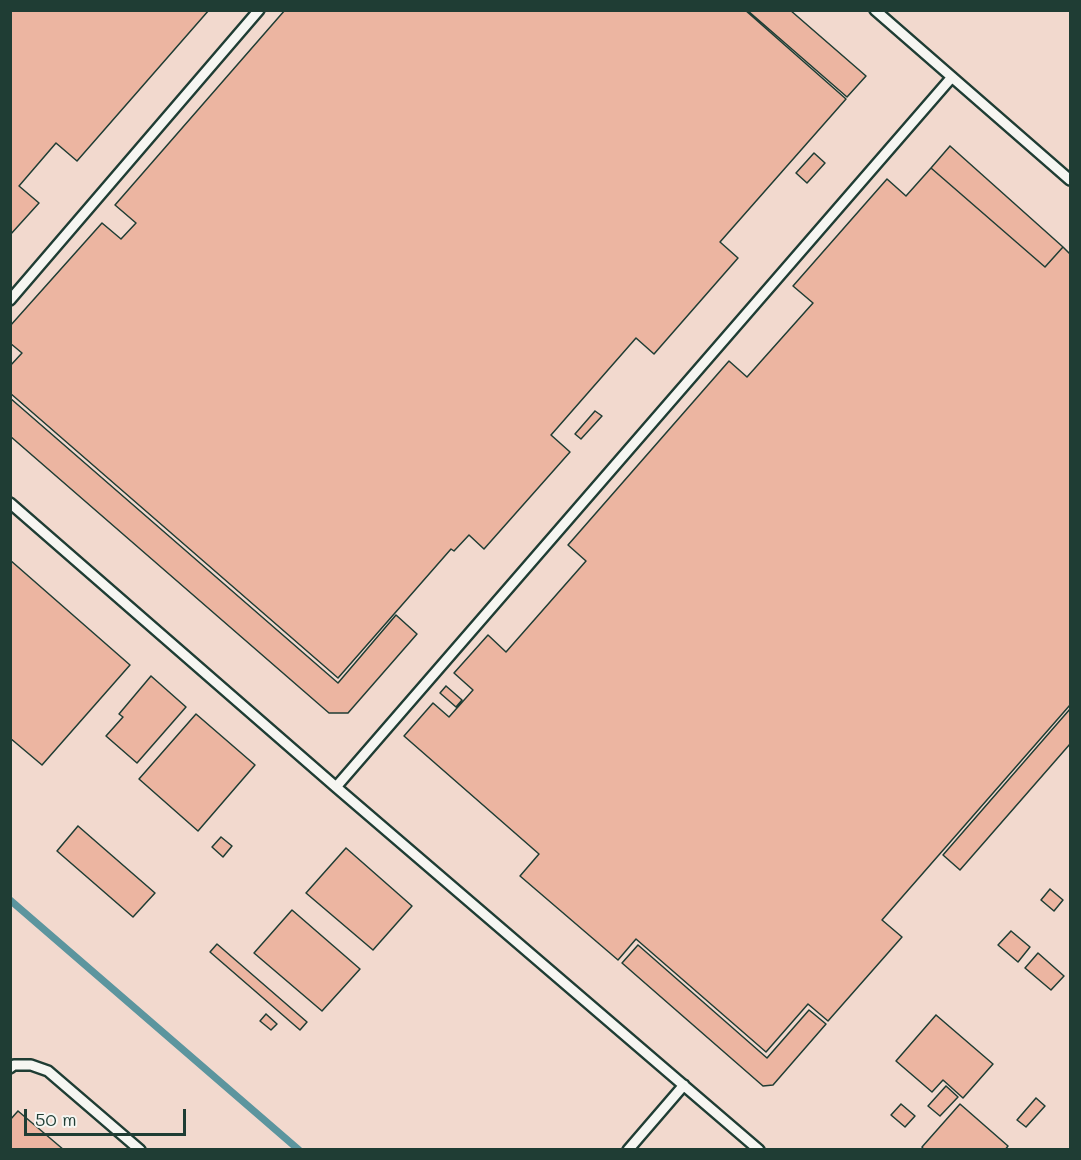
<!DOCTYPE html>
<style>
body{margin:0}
#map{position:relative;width:1081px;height:1160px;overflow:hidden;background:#f4e9e2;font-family:Mali,sans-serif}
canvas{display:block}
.frame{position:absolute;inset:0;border:12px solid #1f3d34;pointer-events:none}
.scale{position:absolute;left:24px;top:1109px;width:162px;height:27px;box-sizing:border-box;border:3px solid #1f3d34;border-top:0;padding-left:8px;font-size:18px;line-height:21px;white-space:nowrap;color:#1f3d34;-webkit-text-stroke:4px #f6f6f2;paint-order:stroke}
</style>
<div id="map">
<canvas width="1081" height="1160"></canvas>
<div class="frame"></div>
<div class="scale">50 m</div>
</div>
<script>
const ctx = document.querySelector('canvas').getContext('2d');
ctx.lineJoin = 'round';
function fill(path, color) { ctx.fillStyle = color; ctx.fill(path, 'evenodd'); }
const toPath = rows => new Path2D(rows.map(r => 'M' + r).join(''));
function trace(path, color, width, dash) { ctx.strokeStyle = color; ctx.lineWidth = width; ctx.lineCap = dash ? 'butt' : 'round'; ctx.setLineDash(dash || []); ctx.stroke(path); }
fill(toPath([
 [11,11,1070,11,1070,1149,11,1149]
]), '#f2d9ce');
trace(toPath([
 [10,900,299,1150]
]), '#5c959e', 7);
const building = toPath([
 [10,10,209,10,77,161,56,143,19,186,39,203,10,235,10,10],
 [285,10,745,10,846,99,720,242,738,258,654,354,636,338,551,435,570,452,484,549,469,535,454,551,451,549,338,678,10,393,10,366,22,353,10,343,10,326,102,223,121,239,136,223,115,205,285,10],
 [747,10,790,10,866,76,847,97,747,10],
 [950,146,1063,247,1045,267,931,168,950,146],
 [814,153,825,163,807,183,796,173,814,153],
 [931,168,1045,267,1063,247,1070,254,1070,705,882,920,902,937,828,1021,808,1004,766,1052,636,939,618,960,520,876,539,854,404,736,433,703,449,717,473,690,454,673,488,635,506,652,586,561,568,545,729,361,747,377,813,303,793,286,887,179,906,196,931,168],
 [10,398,338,683,396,615,417,634,348,713,329,713,10,436,10,398],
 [595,411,602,416,581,439,575,434,595,411],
 [10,560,130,665,42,765,10,738,10,560],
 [151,676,186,707,137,763,106,736,123,717,119,714,151,676],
 [446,686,462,700,456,707,440,693,446,686],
 [1070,709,1070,744,960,870,943,855,1070,709],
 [196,714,255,765,198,831,139,779,196,714],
 [78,826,155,893,133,917,57,851,78,826],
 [221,837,232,846,223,857,212,847,221,837],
 [346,848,412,906,373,950,306,893,346,848],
 [1050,889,1063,900,1054,911,1041,900,1050,889],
 [292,910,360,969,322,1011,254,953,292,910],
 [1011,931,1030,947,1018,962,998,945,1011,931],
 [217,944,307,1022,300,1030,210,952,217,944],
 [638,945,767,1058,809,1010,826,1024,773,1085,763,1086,622,963,638,945],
 [1038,953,1064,976,1051,990,1025,968,1038,953],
 [266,1014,277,1024,271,1030,260,1021,266,1014],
 [936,1015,993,1064,963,1098,943,1080,932,1092,896,1061,936,1015],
 [946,1086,958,1097,940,1116,928,1106,946,1086],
 [1036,1098,1045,1106,1026,1127,1017,1120,1036,1098],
 [901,1104,915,1116,905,1127,891,1115,901,1104],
 [960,1104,1008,1146,1005,1150,924,1150,922,1147,960,1104],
 [18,1111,64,1150,10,1150,10,1120,18,1111]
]);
fill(building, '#ecb5a1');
trace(building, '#1f3d34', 1.5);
const service = toPath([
 [875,10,1070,180],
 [10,300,259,10],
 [10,503,336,787,759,1150],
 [336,787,952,77],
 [10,1068,14,1065,31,1065,48,1071,140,1150],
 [628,1150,684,1085]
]);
trace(service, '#1f3d34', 14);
trace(service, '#f6f6f2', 9);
</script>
